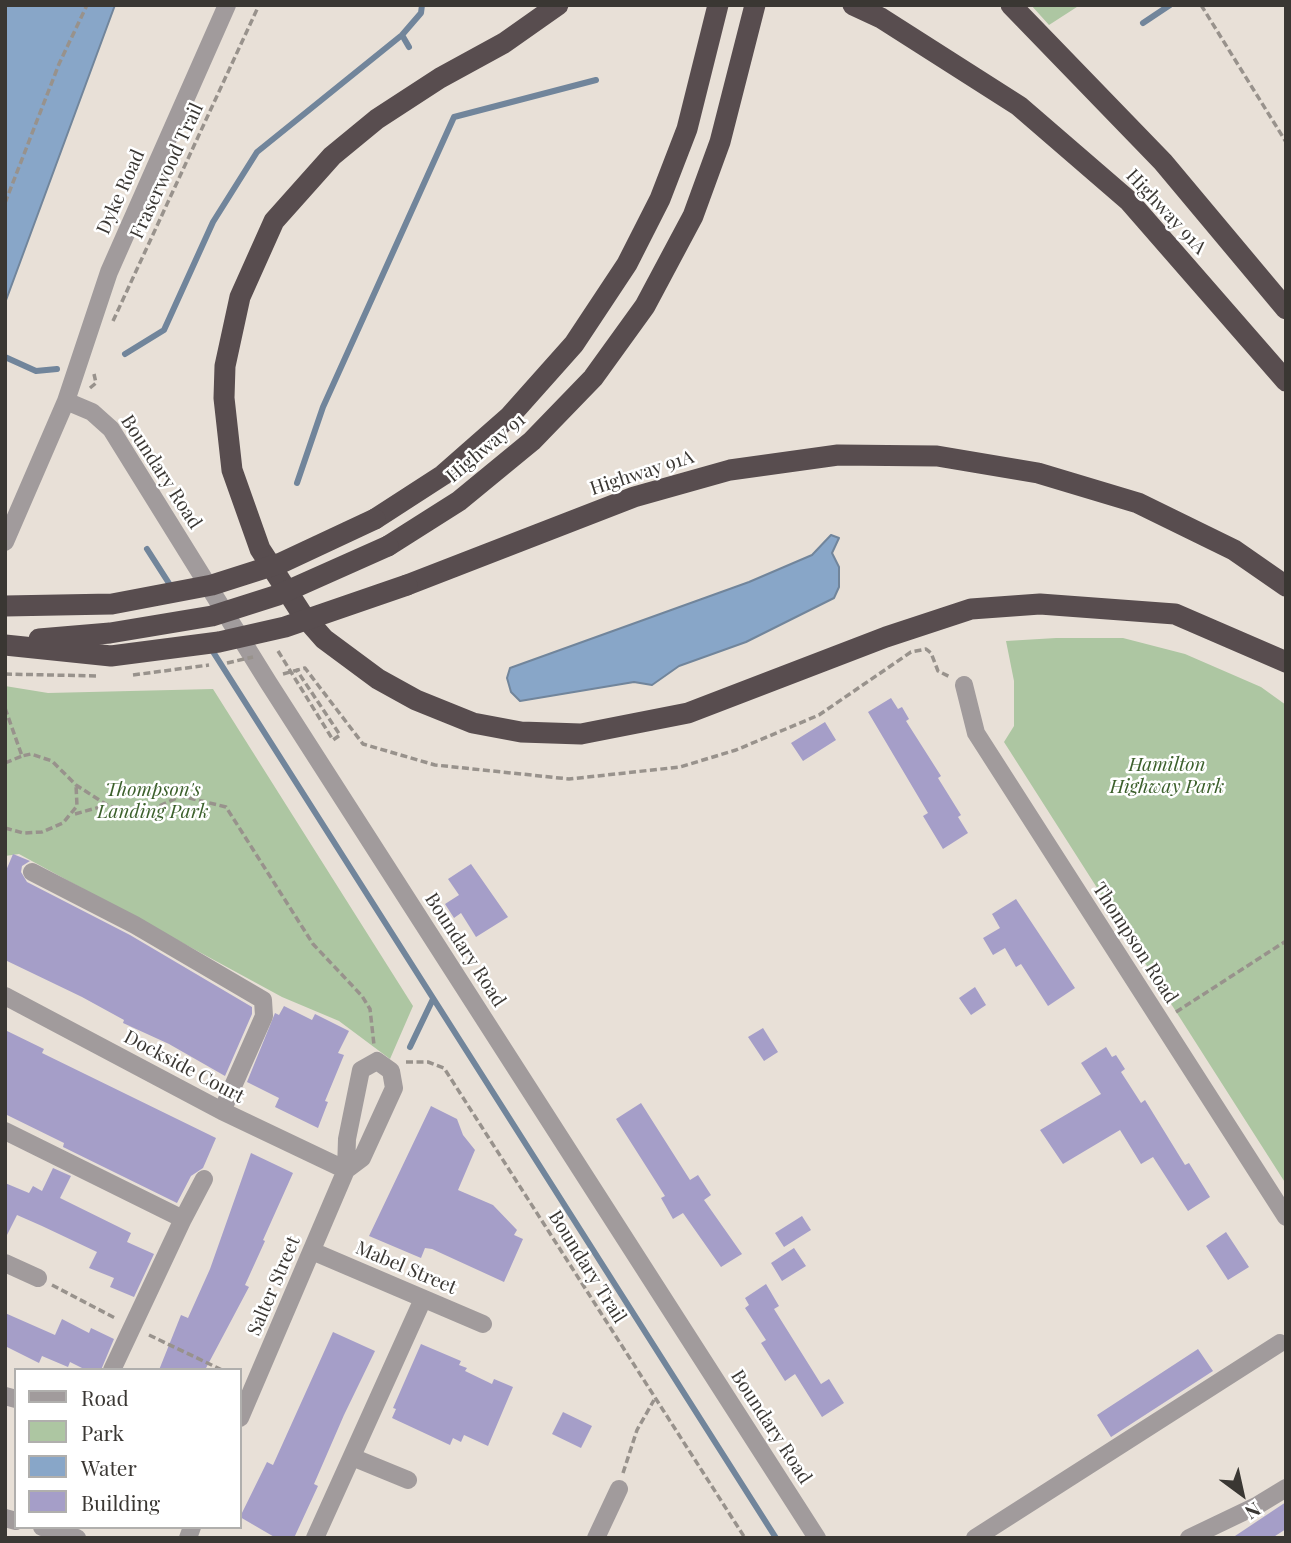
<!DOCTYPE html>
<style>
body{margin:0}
#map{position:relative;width:1291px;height:1543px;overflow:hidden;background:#e8e0d7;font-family:"Playfair Display",serif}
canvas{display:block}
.frame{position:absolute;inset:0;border:7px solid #3a3733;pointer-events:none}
.legend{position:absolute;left:14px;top:1368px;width:228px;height:161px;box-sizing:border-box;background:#fff;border:2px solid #b0afad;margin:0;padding:9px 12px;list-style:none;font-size:21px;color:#3a3733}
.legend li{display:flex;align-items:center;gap:14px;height:35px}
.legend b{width:35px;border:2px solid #b0afad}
.north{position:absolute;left:1207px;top:1459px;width:70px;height:70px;-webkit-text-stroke:5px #fff;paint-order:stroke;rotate:147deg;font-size:19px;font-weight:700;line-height:28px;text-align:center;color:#3a3733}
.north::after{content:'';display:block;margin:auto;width:24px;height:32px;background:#3a3733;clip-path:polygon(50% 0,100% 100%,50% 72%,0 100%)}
</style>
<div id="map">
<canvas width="1291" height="1543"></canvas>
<div class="frame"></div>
<ul class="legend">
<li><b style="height:9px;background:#a19b9c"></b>Road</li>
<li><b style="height:19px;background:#adc6a2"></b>Park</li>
<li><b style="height:19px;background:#88a6c8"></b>Water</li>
<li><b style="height:19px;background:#a59ec8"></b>Building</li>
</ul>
<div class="north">N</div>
</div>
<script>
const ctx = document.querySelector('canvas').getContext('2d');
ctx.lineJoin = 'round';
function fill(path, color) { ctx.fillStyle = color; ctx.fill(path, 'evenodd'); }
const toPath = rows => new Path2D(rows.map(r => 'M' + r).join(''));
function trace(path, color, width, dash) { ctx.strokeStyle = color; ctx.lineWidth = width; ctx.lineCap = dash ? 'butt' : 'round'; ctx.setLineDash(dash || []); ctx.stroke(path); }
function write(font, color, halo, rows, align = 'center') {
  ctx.font = font + ' "Playfair Display",serif'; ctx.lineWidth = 5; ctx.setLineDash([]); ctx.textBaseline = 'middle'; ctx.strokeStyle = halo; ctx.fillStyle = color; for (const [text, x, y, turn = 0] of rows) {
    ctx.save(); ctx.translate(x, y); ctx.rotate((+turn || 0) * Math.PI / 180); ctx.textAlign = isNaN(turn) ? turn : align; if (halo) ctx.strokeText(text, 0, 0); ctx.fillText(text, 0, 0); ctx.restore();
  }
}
fill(toPath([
 [1031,5,1080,5,1049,25],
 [1056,638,1123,638,1185,654,1261,687,1286,705,1286,1184,1004,742,1014,726,1014,681,1006,641],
 [5,686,48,693,213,689,413,1006,390,1059,339,1021,282,997,19,854,5,856]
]), '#adc6a2');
const water = toPath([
 [5,5,115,5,5,303,5,5],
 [831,535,839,538,832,553,839,567,839,587,834,598,746,642,679,666,652,685,634,682,520,701,511,692,507,678,510,668,749,582,812,555,831,535]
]);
fill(water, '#88a6c8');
trace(water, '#71859b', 2);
trace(toPath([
 [1143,23,1170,5],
 [402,35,409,47],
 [125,354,164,330,213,222,257,152,402,35,421,13,422,5],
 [5,357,36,371,57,369],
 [297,483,323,407,454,117,596,80],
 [147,549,172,588],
 [210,647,776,1538],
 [410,1047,433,999]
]), '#71859b', 6);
fill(toPath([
 [891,698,898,709,902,707,909,719,906,721,941,776,938,778,961,815,958,817,968,833,943,849,923,816,928,813,868,712],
 [825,722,836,740,803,761,791,743],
 [13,854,30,861,22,866,21,872,27,882,130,935,252,1007,252,1014,225,1076,169,1044,123,1023,124,1020,82,997,5,960,5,873],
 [471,864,508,917,476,937,461,913,454,918,445,904,459,895,448,879],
 [1016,899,1075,988,1048,1006,1021,964,1016,967,1005,948,993,955,983,938,1000,928,992,914],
 [975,987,986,1005,971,1015,959,998],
 [284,1006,312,1020,315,1014,349,1031,338,1053,344,1055,325,1101,328,1102,318,1128,275,1107,279,1098,247,1082,275,1013,279,1015],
 [763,1028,778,1052,764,1061,748,1037],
 [5,1030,44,1049,42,1053,216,1138,203,1168,191,1176,177,1203,63,1147,64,1143,5,1114],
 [1106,1047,1112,1057,1116,1055,1125,1069,1121,1072,1141,1103,1145,1100,1185,1165,1189,1163,1210,1197,1188,1211,1153,1157,1141,1164,1120,1130,1063,1164,1040,1130,1101,1094,1081,1063],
 [641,1103,690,1180,698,1175,711,1195,704,1200,742,1254,721,1267,683,1213,673,1219,661,1198,665,1196,616,1119],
 [431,1106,457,1119,463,1135,475,1150,458,1190,493,1205,517,1230,514,1235,523,1239,504,1282,432,1249,425,1248,421,1258,369,1236],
 [251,1153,293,1173,263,1240,265,1241,245,1285,249,1287,205,1370,159,1370,181,1315,188,1318,210,1269],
 [53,1168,71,1176,60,1198,131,1233,127,1242,154,1254,134,1297,110,1287,114,1278,89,1268,97,1252,42,1226,17,1215,5,1239,5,1183,29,1193,33,1186,42,1191],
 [802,1216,811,1230,784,1247,775,1233],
 [1226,1232,1249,1267,1228,1280,1206,1246],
 [794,1248,806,1266,782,1281,771,1263],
 [766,1284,779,1306,774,1309,821,1384,829,1379,844,1403,822,1417,795,1374,785,1381,761,1343,766,1340,745,1308,749,1305,745,1298],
 [5,1313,55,1335,62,1319,89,1333,91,1328,114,1339,101,1370,86,1370,70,1362,68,1367,42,1356,39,1363,5,1346],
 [333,1332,375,1351,344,1415,314,1484,318,1486,294,1538,276,1538,240,1517,267,1462,273,1465],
 [421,1344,461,1361,459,1365,467,1368,465,1371,492,1384,494,1379,513,1387,488,1446,464,1435,461,1442,453,1438,450,1445,392,1418,396,1409,393,1408],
 [1198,1349,1213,1371,1111,1437,1097,1415],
 [563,1412,592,1426,581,1448,552,1434],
 [1286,1502,1286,1529,1272,1538,1232,1538]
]), '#a59ec8');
trace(toPath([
 [1201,5,1286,142],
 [5,203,59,64,87,5],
 [113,321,259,5],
 [90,388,96,383,94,374],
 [283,674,305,668,363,744,435,765,569,779,680,767,736,750,819,715,911,652,926,649,931,653,938,671,950,677],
 [5,708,22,756,31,754,52,761,76,785,107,805,138,816,181,796,226,807,313,944,362,996,370,1009,374,1045],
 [5,763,22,756],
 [75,814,107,805],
 [5,828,23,833,42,832,63,823,77,806,76,785],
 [1176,1012,1286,941],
 [406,1062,428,1062,444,1068,745,1538],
 [52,1285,117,1319],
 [149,1335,222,1370],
 [623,1473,637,1430,654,1400]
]), '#98928c', 3.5, [7, 3.5]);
trace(toPath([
 [66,401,92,412,111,429,268,682,817,1538],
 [5,542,66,401,109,272,227,5],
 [964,685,976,733,1286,1217],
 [32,872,135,925,263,1000,264,1016,222,1111],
 [5,996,222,1111,346,1170],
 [5,1131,183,1219,112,1370],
 [183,1219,204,1179],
 [312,1251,483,1324],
 [5,1263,38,1278],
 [5,1396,16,1399],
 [240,1418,346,1170,347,1139,361,1070,377,1061,391,1071,394,1088,362,1158,346,1170],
 [352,1457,408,1480],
 [5,1518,16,1521],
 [42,1527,77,1538],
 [188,1538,192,1527],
 [315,1538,423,1299],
 [596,1538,619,1489],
 [975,1538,1280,1343],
 [1189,1538,1258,1505,1286,1488]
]), '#a19b9c', 18);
trace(toPath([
 [558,5,504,43,440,78,377,119,332,156,274,221,240,297,225,366,224,398,232,470,260,549,302,614,324,639,378,679,416,700,473,723,521,732,581,734,688,713,886,637,971,609,1040,604,1175,614,1286,662],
 [853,5,881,18,1019,106,1129,201,1286,381],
 [1011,5,1163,162,1286,309],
 [375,519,443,475,509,417,574,344,627,264,660,199,687,129,718,5],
 [388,546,459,501,532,441,593,378,645,306,693,216,720,142,755,5],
 [407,585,634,497,730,470,838,455,937,456,1038,473,1138,503,1234,550,1286,586]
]), '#584d4f', 21);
trace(toPath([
 [278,651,333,740,340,735,296,669],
 [227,663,253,657],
 [5,674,98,676],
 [133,675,209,665]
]), '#98928c', 3.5, [7, 3.5]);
trace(toPath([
 [5,606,112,604,212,585,281,563,375,519],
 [39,639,110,633,212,616,278,595,388,546],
 [5,645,111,656,219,642,285,627,407,585]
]), '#584d4f', 21);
write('19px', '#3a3733', '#fff', [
 ["Fraserwood Trail",167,171,-65],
 ["Dyke Road",121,192,-66],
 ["Highway 91A",1166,212,47],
 ["Highway 91",486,448,-40],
 ["Boundary Road",161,472,57],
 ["Highway 91A",642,473,-18],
 ["Thompson Road",1135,943,57],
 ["Boundary Road",465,950,57],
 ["Dockside Court",184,1067,28],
 ["Boundary Trail",587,1267,58],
 ["Mabel Street",406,1268,23],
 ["Salter Street",274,1286,-67],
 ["Boundary Road",771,1427,57]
]);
write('italic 19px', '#3c602c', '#fff', [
 ["Hamilton",1167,765],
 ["Highway Park",1167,787],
 ["Thompson's",153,790],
 ["Landing Park",153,812]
]);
</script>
